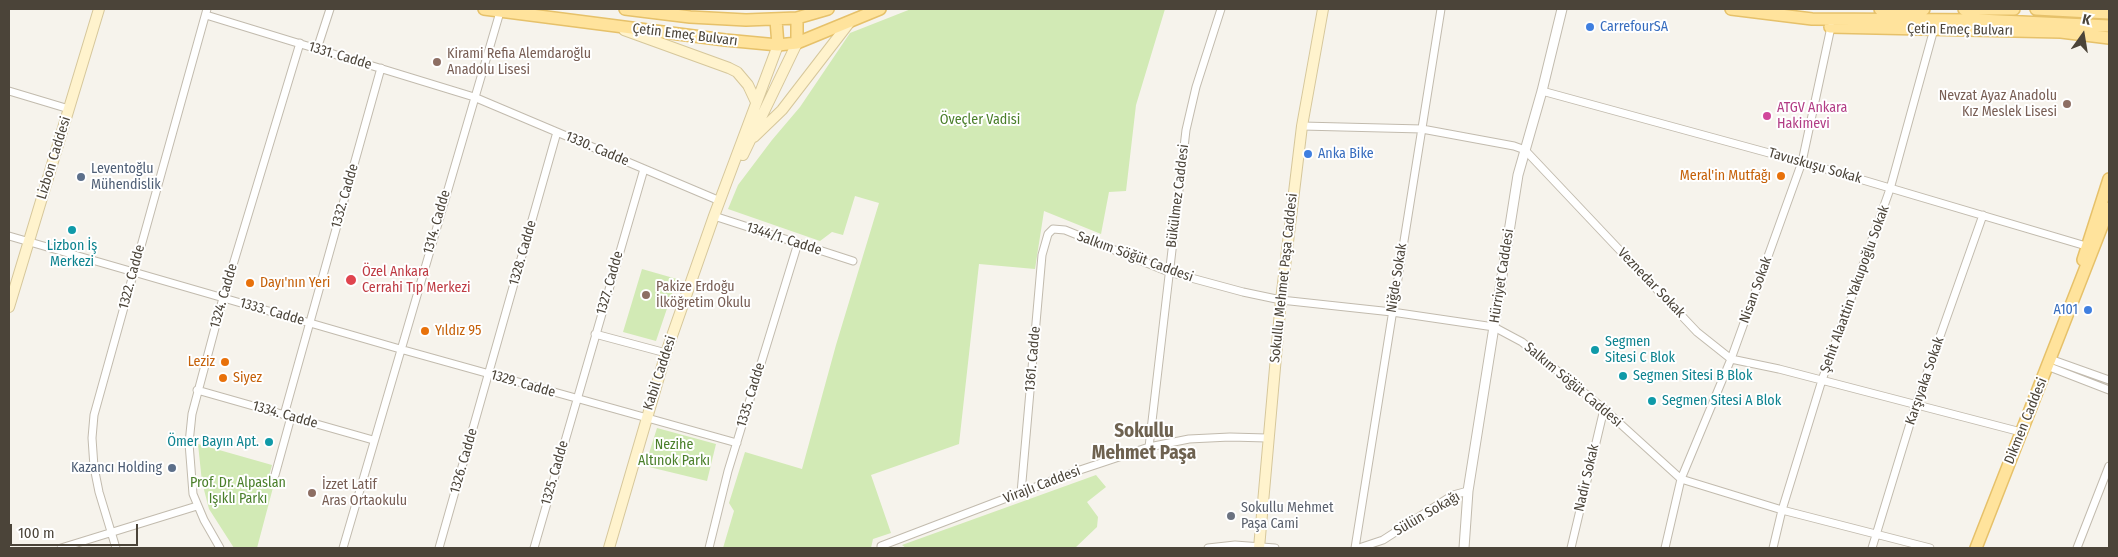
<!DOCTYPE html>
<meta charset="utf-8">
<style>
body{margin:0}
#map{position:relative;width:2118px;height:557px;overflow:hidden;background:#f6f3ec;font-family:"Fira Sans Condensed",sans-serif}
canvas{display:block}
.frame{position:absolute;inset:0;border:10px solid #4b4439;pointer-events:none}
.north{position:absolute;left:2058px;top:10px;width:50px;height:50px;-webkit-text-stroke:4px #fff;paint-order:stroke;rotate:13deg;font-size:14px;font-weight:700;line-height:20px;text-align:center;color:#4b4439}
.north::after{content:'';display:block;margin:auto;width:18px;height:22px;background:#4b4439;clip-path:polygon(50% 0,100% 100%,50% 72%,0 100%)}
.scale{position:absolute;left:10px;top:524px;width:128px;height:22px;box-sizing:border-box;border:2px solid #4b4439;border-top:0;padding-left:6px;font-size:15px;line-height:18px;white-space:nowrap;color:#4b4439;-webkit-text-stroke:4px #fff;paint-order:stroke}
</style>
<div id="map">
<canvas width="2118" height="557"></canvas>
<div class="frame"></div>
<div class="north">K</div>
<div class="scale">100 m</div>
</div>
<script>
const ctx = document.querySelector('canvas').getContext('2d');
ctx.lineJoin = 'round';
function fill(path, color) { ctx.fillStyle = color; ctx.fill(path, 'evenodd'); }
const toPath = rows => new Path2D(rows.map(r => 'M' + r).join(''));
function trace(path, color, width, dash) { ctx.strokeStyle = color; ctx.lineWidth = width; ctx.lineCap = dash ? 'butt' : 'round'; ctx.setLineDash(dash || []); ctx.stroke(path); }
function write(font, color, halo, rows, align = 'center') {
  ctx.font = font + ' "Fira Sans Condensed",sans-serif'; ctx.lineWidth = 4; ctx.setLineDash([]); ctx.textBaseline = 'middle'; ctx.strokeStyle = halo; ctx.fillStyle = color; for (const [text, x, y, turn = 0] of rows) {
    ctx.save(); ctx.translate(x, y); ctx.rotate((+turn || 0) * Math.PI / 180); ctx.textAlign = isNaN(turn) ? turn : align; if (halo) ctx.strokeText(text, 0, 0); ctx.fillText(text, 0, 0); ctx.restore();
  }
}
fill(toPath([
 [911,9,1165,9,1136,105,1126,191,1109,192,1101,234,1044,211,1035,269,979,264,959,444,871,475,891,533,873,539,871,548,723,548,734,511,729,503,745,452,802,469,836,345,879,203,855,196,843,235,832,232,820,241,728,209,738,185,772,140,800,107,850,33],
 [642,269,677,279,656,341,623,332],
 [657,428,716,444,707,481,645,466],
 [198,444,272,465,269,476,275,480,257,548,234,548,209,509,202,482],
 [1096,475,1106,487,1087,502,1098,517,1097,527,1075,548,906,548,902,545]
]), '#d2eab5');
const minor = toPath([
 [206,15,474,97,720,201],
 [317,49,330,9],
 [9,91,69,109],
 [1542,91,1802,162,2086,246],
 [1302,126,1422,129,1514,146,1525,150,1697,332,1731,359,1779,369,2021,432],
 [714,216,853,261],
 [9,236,400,349,737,443],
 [595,334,666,353],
 [2050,359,2109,380],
 [2047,366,2109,390],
 [197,390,373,440],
 [284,415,381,68],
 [1149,447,1186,130,1196,87,1221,9],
 [275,475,291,417],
 [1021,493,1042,255,1048,234,1053,229,1065,230,1169,272,1243,292,1281,300,1392,312,1494,327,1522,342,1604,409,1681,479,1782,510,1930,548],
 [61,548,197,506],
 [116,548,99,492,94,467,92,438,94,415,207,9],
 [220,548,204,520,193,494,189,443,192,414,223,298,300,43],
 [343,548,500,12],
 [439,548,557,132],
 [534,548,644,169],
 [709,548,728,471,798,243],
 [881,548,881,546,1080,470,1149,447,1189,439,1230,437,1267,438],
 [1208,548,1235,545,1275,548],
 [1355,548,1441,9],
 [1359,548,1383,540,1453,495,1468,491],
 [1571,548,1604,409],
 [1665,548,1681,479,1731,359,1802,162,1831,27],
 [1773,548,1782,510,1822,380,1890,189,1934,29],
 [1872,548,1916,404,1983,215],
 [2077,548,2109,466]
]);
const tertiary = toPath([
 [1464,548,1468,491,1518,175,1542,91,1562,9]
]);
const secondary = toPath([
 [624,30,729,68,737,72,748,85,756,102],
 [754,137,782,110,849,23],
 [743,155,797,43],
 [9,307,99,9],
 [609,548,666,353,714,216,778,45],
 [1259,548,1281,300,1302,126,1323,9]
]);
const primary = toPath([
 [484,9,725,40,778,45,797,43,880,9],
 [625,9,690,17,746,20,797,18,828,9],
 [1731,9,1812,19,1978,20,2109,26],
 [1880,9,1924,9],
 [1964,9,2014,9],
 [2036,9,2109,13],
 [797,18,797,43],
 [776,20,778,45],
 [1830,27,2061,32,2109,38],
 [2083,260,2109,179],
 [1976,548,2109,208]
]);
trace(minor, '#c2bbae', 9);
trace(tertiary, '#c2bbae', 11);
trace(secondary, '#d6c79b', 12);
trace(primary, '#e6c16a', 14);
trace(minor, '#fff', 7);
trace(tertiary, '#fff', 9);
trace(secondary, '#fff3cd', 10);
trace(primary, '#ffe39c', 11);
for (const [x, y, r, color] of [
 [1590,27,5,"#3f7fe0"],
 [437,62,5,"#8d6e63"],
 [2067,104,5,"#8d6e63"],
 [1767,116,5,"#d1479c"],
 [1308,154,5,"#3f7fe0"],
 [1781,176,5,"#e8710a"],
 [81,177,5,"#5c6f8a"],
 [72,230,5,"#0f9aa8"],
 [351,280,6,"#e0444e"],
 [250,283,5,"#e8710a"],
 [646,295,5,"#8d6e63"],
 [2088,310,5,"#3f7fe0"],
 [425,331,5,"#e8710a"],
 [1595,350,5,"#0f9aa8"],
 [225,362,5,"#e8710a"],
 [1623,376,5,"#0f9aa8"],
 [223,378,5,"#e8710a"],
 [1652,401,5,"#0f9aa8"],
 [269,442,5,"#0f9aa8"],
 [172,468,5,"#5c6f8a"],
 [312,493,5,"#8d6e63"],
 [1231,516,5,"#6b7280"]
]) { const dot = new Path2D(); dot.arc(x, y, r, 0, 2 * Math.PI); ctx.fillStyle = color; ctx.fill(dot); trace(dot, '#fff', 2); }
write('14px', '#366cbe', '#fff', [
 ["CarrefourSA",1600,27],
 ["Anka Bike",1318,154],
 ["A101",2078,310,"right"]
], 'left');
write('14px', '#4b4439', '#fff', [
 ["Çetin Emeç Bulvarı",1960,30,1],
 ["Çetin Emeç Bulvarı",685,35,7],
 ["1331. Cadde",340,56,17],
 ["1330. Cadde",597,149,23],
 ["Lizbon Caddesi",54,158,-73],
 ["Tavuskuşu Sokak",1815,166,16],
 ["1332. Cadde",345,196,-74],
 ["Bükülmez Caddesi",1178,196,-83],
 ["1314. Cadde",437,222,-74],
 ["1344/1. Cadde",784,239,18],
 ["1328. Cadde",523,253,-74],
 ["Salkım Söğüt Caddesi",1135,257,20],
 ["Hürriyet Caddesi",1502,276,-81],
 ["1322. Cadde",132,277,-75],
 ["Sokullu Mehmet Paşa Caddesi",1284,278,-84],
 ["Niğde Sokak",1397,278,-81],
 ["1327. Cadde",610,283,-74],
 ["Veznedar Sokak",1651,283,46],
 ["Şehit Alaattin Yakupoğlu Sokak",1855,289,-70],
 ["Nisan Sokak",1756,290,-70],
 ["1324. Cadde",224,296,-74],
 ["1333. Cadde",272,312,16],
 ["1361. Cadde",1033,359,-85],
 ["Kabil Caddesi",660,373,-72],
 ["Karşıyaka Sokak",1925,381,-71],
 ["1329. Cadde",523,384,16],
 ["Salkım Söğüt Caddesi",1573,385,40],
 ["1335. Cadde",751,395,-73],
 ["1334. Cadde",285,415,16],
 ["Dikmen Caddesi",2026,421,-68],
 ["1326. Cadde",464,461,-74],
 ["1325. Cadde",555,473,-74],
 ["Nadir Sokak",1587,478,-77],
 ["Virajlı Caddesi",1042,485,-21],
 ["Sülün Sokağı",1427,514,-30]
]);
write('14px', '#785e54', '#fff', [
 ["Kirami Refia Alemdaroğlu",447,54],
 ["Anadolu Lisesi",447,70],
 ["Nevzat Ayaz Anadolu",2057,96,"right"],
 ["Kız Meslek Lisesi",2057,112,"right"],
 ["Pakize Erdoğu",656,287],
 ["İlköğretim Okulu",656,303],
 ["İzzet Latif",322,485],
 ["Aras Ortaokulu",322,501]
], 'left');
write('14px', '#b23c85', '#fff', [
 ["ATGV Ankara",1777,108],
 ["Hakimevi",1777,124]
], 'left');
write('14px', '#4a7f2a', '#fff', [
 ["Öveçler Vadisi",980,120],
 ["Nezihe",674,445],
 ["Altınok Parkı",674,461],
 ["Prof. Dr. Alpaslan",238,483],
 ["Işıklı Parkı",238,499]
]);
write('14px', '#4e5e75', '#fff', [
 ["Leventoğlu",91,169],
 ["Mühendislik",91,185],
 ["Kazancı Holding",162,468,"right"]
], 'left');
write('14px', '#c56008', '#fff', [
 ["Meral'in Mutfağı",1771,176,"right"],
 ["Dayı'nın Yeri",260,283],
 ["Yıldız 95",435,331],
 ["Leziz",215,362,"right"],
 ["Siyez",233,378]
], 'left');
write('14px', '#0d838f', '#fff', [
 ["Lizbon İş",72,246,"center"],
 ["Merkezi",72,262,"center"],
 ["Segmen",1605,342],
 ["Sitesi C Blok",1605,358],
 ["Segmen Sitesi B Blok",1633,376],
 ["Segmen Sitesi A Blok",1662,401],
 ["Ömer Bayın Apt.",259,442,"right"]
], 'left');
write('14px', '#be3a42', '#fff', [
 ["Özel Ankara",362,272],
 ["Cerrahi Tıp Merkezi",362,288]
], 'left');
write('14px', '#5b616d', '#fff', [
 ["Sokullu Mehmet",1241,508],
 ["Paşa Cami",1241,524]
], 'left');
write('bold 19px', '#6e6250', '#fff', [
 ["Sokullu",1144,432],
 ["Mehmet Paşa",1144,454]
]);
</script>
